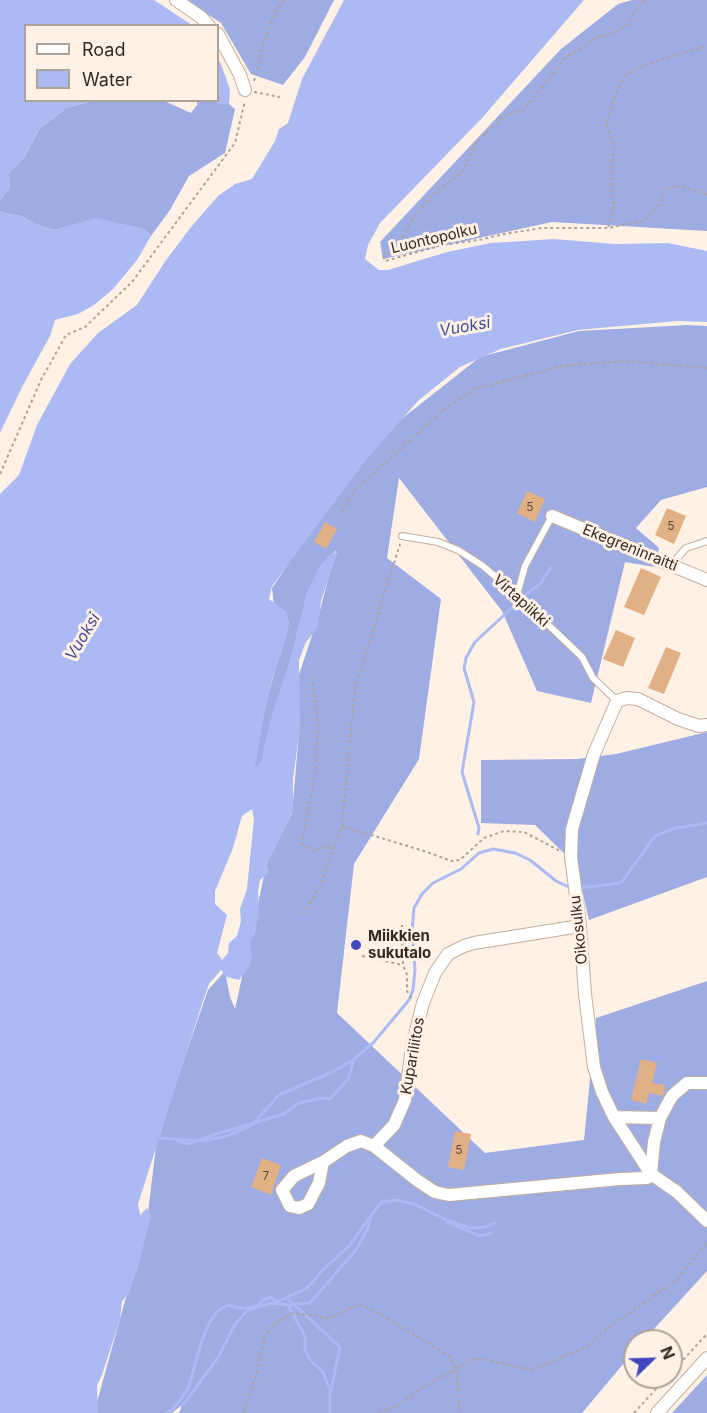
<!DOCTYPE html>
<style>
body{margin:0}
#map{position:relative;width:707px;height:1413px;overflow:hidden;background:#fff1e5;font-family:Inter,sans-serif}
canvas{display:block}
.legend{position:absolute;left:24px;top:24px;width:195px;height:78px;box-sizing:border-box;background:#fff1e5;border:2px solid #ada297;margin:0;padding:8px 10px;list-style:none;font-size:18px;color:#332b23}
.legend li{display:flex;align-items:center;gap:12px;height:30px}
.legend b{width:30px;border:2px solid #ada297}
.north{position:absolute;left:623px;top:1329px;width:60px;height:60px;box-sizing:border-box;background:#fff1e5;border:2px solid #ada297;border-radius:50%;rotate:67deg;font-size:16px;font-weight:700;line-height:24px;text-align:center;color:#332b23}
.north::after{content:'';display:block;margin:auto;width:21px;height:27px;background:#3f49bd;clip-path:polygon(50% 0,100% 100%,50% 72%,0 100%)}
</style>
<div id="map">
<canvas width="707" height="1413"></canvas>
<ul class="legend">
<li><b style="height:8px;background:#fff"></b>Road</li>
<li><b style="height:16px;background:#abbaf2"></b>Water</li>
</ul>
<div class="north">N</div>
</div>
<script>
const ctx = document.querySelector('canvas').getContext('2d');
ctx.lineJoin = 'round';
function fill(path, color) { ctx.fillStyle = color; ctx.fill(path, 'evenodd'); }
const toPath = rows => new Path2D(rows.map(r => 'M' + r).join(''));
function trace(path, color, width, dash) { ctx.strokeStyle = color; ctx.lineWidth = width; ctx.lineCap = dash ? 'butt' : 'round'; ctx.setLineDash(dash || []); ctx.stroke(path); }
function write(font, color, halo, rows, align = 'center') {
  ctx.font = font + ' Inter,sans-serif'; ctx.lineWidth = 6; ctx.setLineDash([]); ctx.textBaseline = 'middle'; ctx.strokeStyle = halo; ctx.fillStyle = color; for (const [text, x, y, turn = 0] of rows) {
    ctx.save(); ctx.translate(x, y); ctx.rotate((+turn || 0) * Math.PI / 180); ctx.textAlign = isNaN(turn) ? turn : align; if (halo) ctx.strokeText(text, 0, 0); ctx.fillText(text, 0, 0); ctx.restore();
  }
}
fill(toPath([
 [186,0,334,0,305,57,283,85,251,74,221,23],
 [632,0,707,0,707,231,552,222,383,259,380,242,561,49,618,4],
 [162,100,191,113,197,105,197,101,213,100,219,104,229,104,235,109,225,153,189,176,170,210,151,236,144,229,96,219,54,230,37,225,20,216,0,212,0,201,10,187,8,174,25,156,40,128,68,107,93,101],
 [688,325,707,326,707,487,661,500,636,528,659,548,655,567,625,562,591,703,537,691,502,611,399,478,387,558,441,599,419,759,354,864,337,1013,485,1153,584,1140,596,1018,707,981,707,1271,643,1341,635,1341,635,1350,582,1413,179,1413,182,1405,172,1413,94,1413,147,1221,157,1138,208,990,225,971,230,997,235,1009,267,862,292,813,300,721,296,707,296,684,319,614,336,550,325,563,261,777,253,779,256,738,289,622,274,606,272,588,314,525,364,460,399,421,480,357,579,331],
 [707,732,707,877,589,920,576,865,535,825,481,823,481,760,577,759,616,754],
 [707,1375,707,1413,672,1413]
]), '#9eace4');
fill(toPath([
 [0,0,154,0,192,25,26,26,26,100,93,101,68,107,40,128,25,156,8,174,10,187,0,201],
 [344,0,584,0,482,118,380,223,368,245,365,259,379,270,388,270,447,252,491,243,554,239,615,244,668,243,707,251,707,322,677,321,578,330,501,349,460,367,418,401,366,460,272,586,269,599,287,612,289,625,287,636,272,681,264,715,255,767,261,762,269,724,291,656,307,592,319,567,328,556,338,551,321,601,318,627,306,642,299,660,300,728,293,779,293,810,274,851,266,864,269,872,260,880,258,892,259,912,255,934,250,942,252,954,250,966,239,980,227,977,221,970,209,984,203,1001,138,1204,140,1215,147,1208,151,1216,138,1267,129,1293,122,1301,120,1319,102,1375,97,1385,98,1413,0,1413,0,494,19,475,37,425,70,364,98,333,137,305,164,263,191,227,218,196,235,184,252,179,275,141,279,129,288,123,302,79],
 [252,809,254,819,247,889,240,909,241,921,237,936,229,943,228,953,222,960,217,953,227,915,215,904,215,891,233,848,242,816],
 [218,59,221,64,230,90,229,104,219,104,213,101,218,100],
 [0,212,20,216,37,225,54,230,96,218,144,229,151,236,137,260,113,289,94,305,78,314,55,320,50,336,22,387,0,433]
]), '#abbaf2');
trace(toPath([
 [525,595,540,584,551,568],
 [478,834,479,828,462,772,474,702,464,668,466,658,475,642,515,605],
 [579,888,621,883,655,836,676,828,707,823],
 [158,1138,204,1141,227,1136,252,1125,279,1095,332,1072,353,1060,373,1043,409,1000,413,990,415,970,412,931,414,908,422,894,433,883,461,869,479,853,493,849,515,853,530,860,556,881,569,887],
 [178,1141,188,1144,216,1134,284,1114,297,1104,320,1098,330,1099,349,1078,353,1062],
 [447,1222,479,1236,492,1233],
 [287,1298,340,1347,331,1391],
 [288,1305,305,1336,305,1350,311,1361,323,1372,330,1390,330,1413],
 [184,1404,219,1356,235,1324,248,1310,272,1303,288,1305,310,1303,356,1250,368,1228,371,1215],
 [166,1413,174,1408,188,1389,202,1340,210,1321,220,1309,229,1305,239,1308,248,1308,257,1306,263,1300,271,1297,277,1302,307,1288,323,1270,350,1245,372,1214,382,1202,396,1200,414,1204,446,1220,470,1228,485,1227,495,1223]
]), '#abbaf2', 3);
fill(toPath([
 [527,491,545,499,535,522,517,513],
 [667,508,686,516,674,544,655,535],
 [325,522,337,529,326,549,314,542],
 [641,568,661,577,644,615,624,607],
 [616,630,635,638,623,667,603,659],
 [666,647,681,653,664,694,648,688],
 [641,1059,657,1063,652,1083,665,1085,663,1096,649,1093,646,1104,631,1100],
 [455,1131,471,1134,464,1170,448,1167],
 [262,1158,281,1165,271,1195,251,1187]
]), '#e1b084');
const lane = toPath([
 [402,536,438,542,458,550,483,566,517,595,582,657,593,678,617,701],
 [672,564,686,548,707,541],
 [517,595,525,566,552,516]
]);
const street = toPath([
 [176,0,201,17,209,26],
 [218,34,240,75,245,90],
 [552,516,707,580],
 [707,725,699,726,678,719,638,699,627,698,617,701,594,754,572,829,571,857,580,926,585,994,594,1067,602,1092,614,1117,651,1174,677,1192,707,1221],
 [614,1117,660,1118],
 [374,1146,418,1181,435,1192,449,1195,620,1179,647,1178,651,1174,654,1142,660,1118,672,1096,687,1083,707,1083],
 [323,1162,319,1183,308,1204,299,1208,290,1206,282,1190,294,1176,323,1162,347,1146,361,1141,374,1146,394,1125,405,1100,412,1047,423,1003,435,973,448,954,464,946,474,943,580,926],
 [657,1413,707,1358]
]);
trace(lane, '#c4ae9b', 8);
trace(street, '#c4ae9b', 14);
trace(toPath([
 [645,0,634,12,627,25,607,36,596,37,583,48,566,57,525,109,504,116,475,144,462,173,434,193,412,220,402,238,383,256,385,261,443,245,479,240,504,234,542,228,608,228,643,221,656,209,668,188,681,186,707,194],
 [254,81,262,49,274,15,284,0],
 [254,92,280,97],
 [608,227,614,207,611,176,614,148,606,123,615,95,626,74,647,64,707,46],
 [0,474,41,380,66,335,85,327,132,282,235,143,245,101],
 [342,511,356,489,446,408,474,389,562,366,625,361,707,368],
 [312,676,318,723,316,769,302,843,312,851,334,845],
 [342,826,427,852,451,861,460,860,484,838,504,831,524,832,560,851],
 [303,914,319,889,342,826,355,688,400,544],
 [402,925,403,965,407,975,407,991,413,1000],
 [362,956,403,965],
 [671,1373,707,1334],
 [379,1412,397,1406,420,1389,476,1358,533,1370,588,1346,601,1333,677,1280,707,1242],
 [244,1413,256,1375,265,1336,274,1325,293,1313,329,1318,337,1315,347,1309,361,1305,375,1311,451,1357,457,1375,460,1413],
 [634,1413,667,1377]
]), '#afa399', 2, [3, 3]);
trace(lane, '#fff', 6);
trace(street, '#fff', 12);
for (const [x, y, r, color] of [
 [356,945,6,"#3f49bd"]
]) { const dot = new Path2D(); dot.arc(x, y, r, 0, 2 * Math.PI); ctx.fillStyle = color; ctx.fill(dot); trace(dot, '#fff1e5', 2); }
write('12px', '#5e4c3b', null, [
 ["5",530,507],
 ["5",671,526],
 ["5",459,1150],
 ["7",266,1176]
]);
write('15px', '#332b23', '#fff1e5', [
 ["Luontopolku",434,239,-13],
 ["Ekegreninraitti",630,548,22],
 ["Virtapiikki",521,601,42],
 ["Oikosulku",579,930,-96],
 ["Kupariliitos",413,1056,-80]
]);
write('bold 15px', '#332b23', '#fff1e5', [
 ["Miikkien",368,936],
 ["sukutalo",368,953]
], 'left');
write('italic 16px', '#434f94', '#fff1e5', [
 ["Vuoksi",465,327,-10],
 ["Vuoksi",83,637,-59]
]);
</script>
